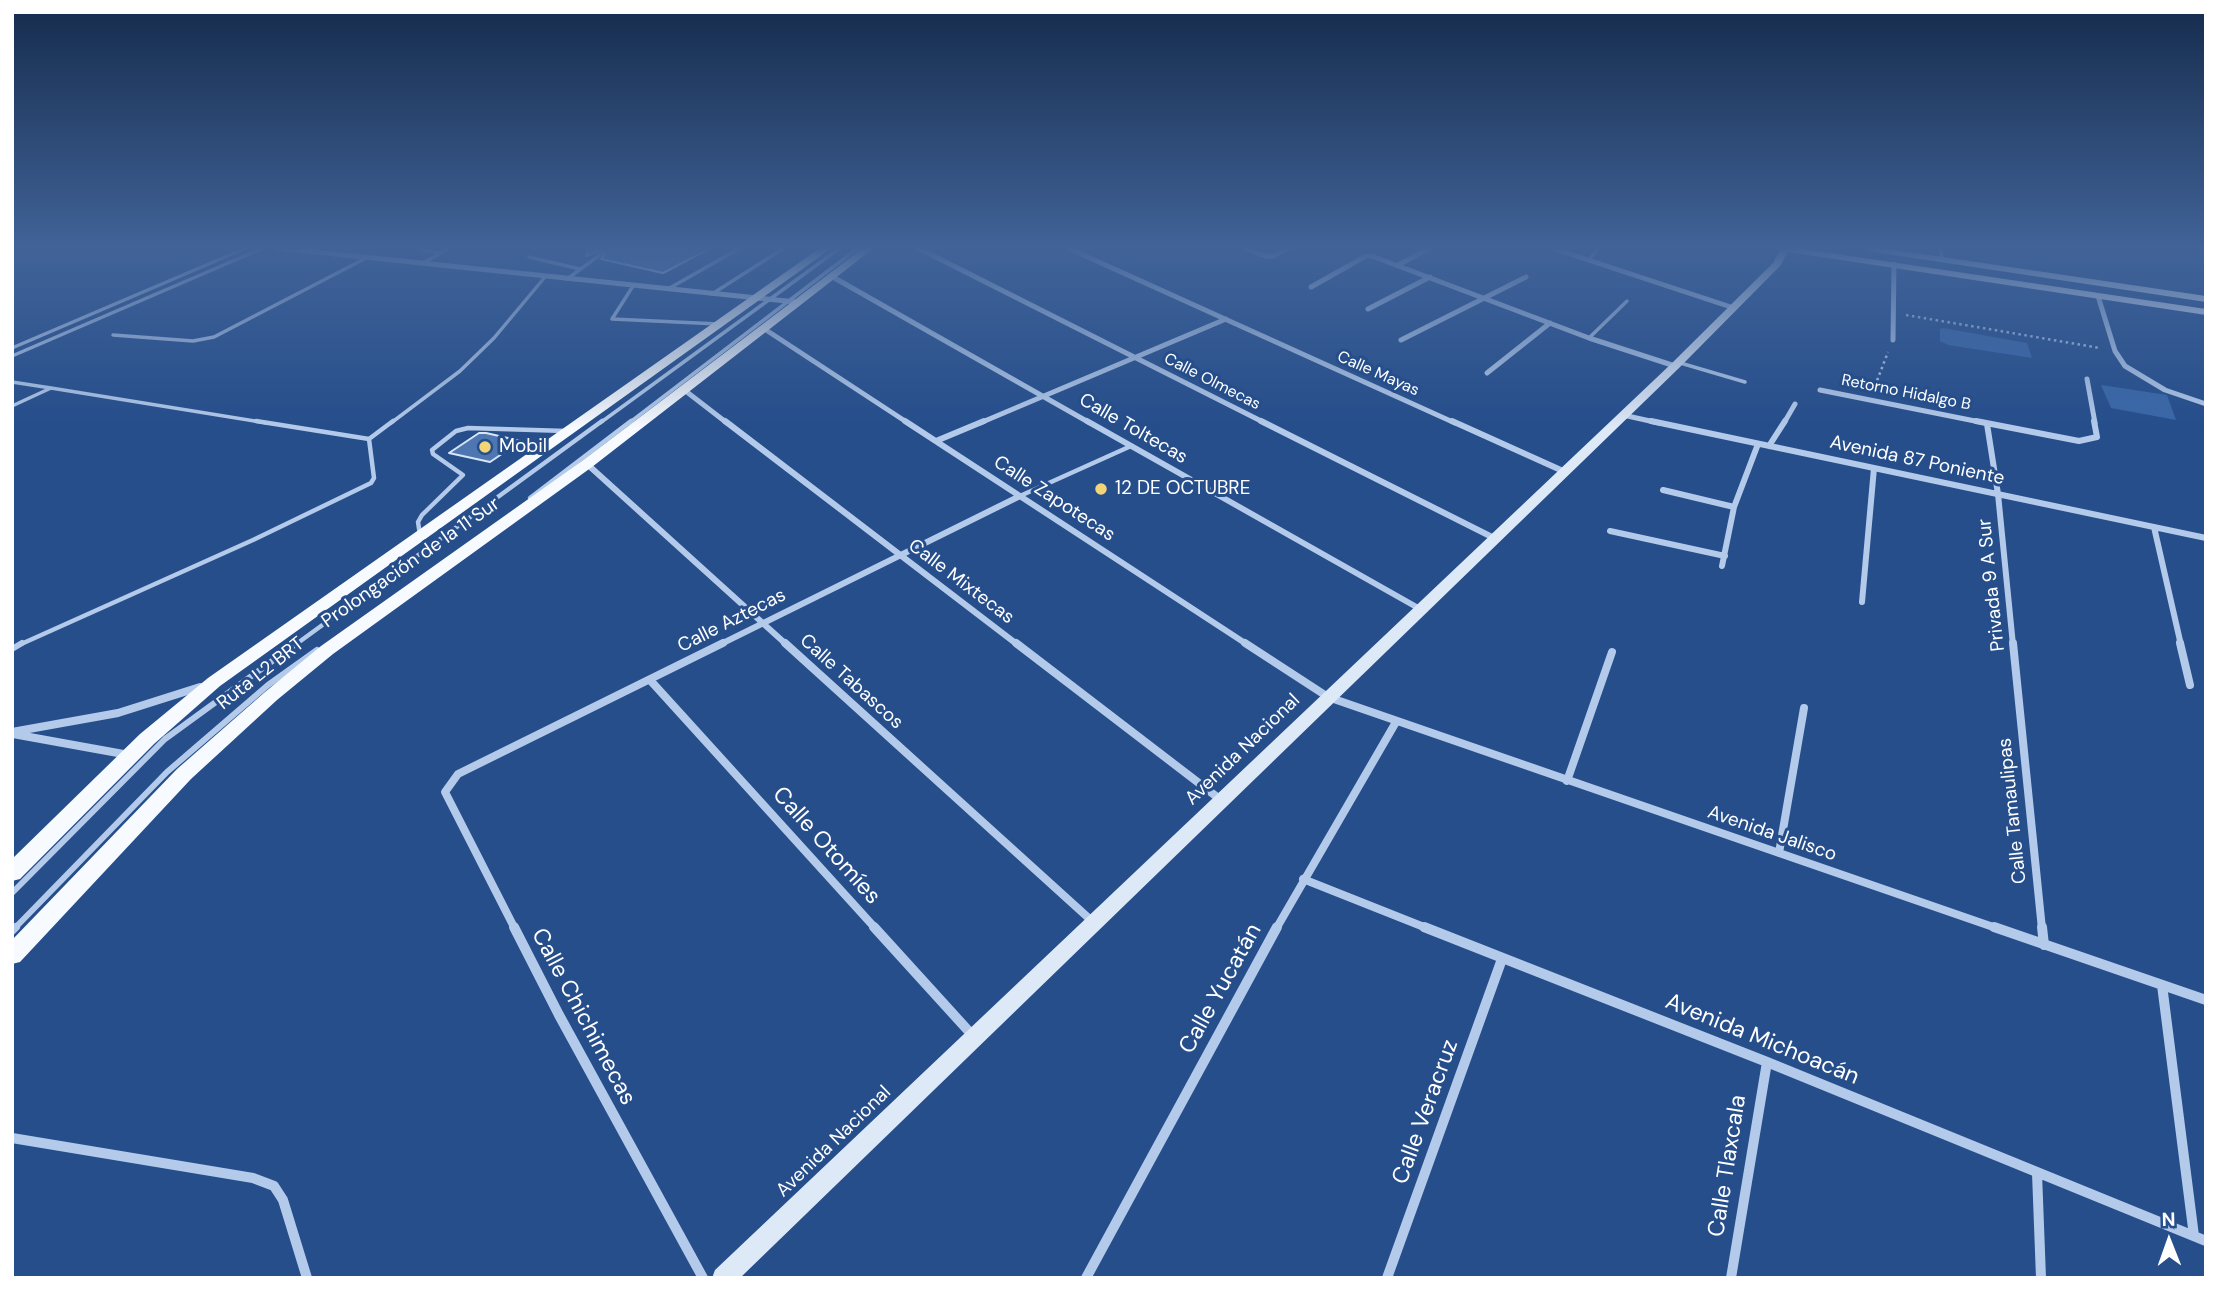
<!DOCTYPE html>
<meta charset="utf-8">
<style>
body{margin:0}
#map{position:relative;width:2218px;height:1290px;overflow:hidden;background:#264e8b;font-family:"DM Sans",sans-serif}
canvas{display:block}
.frame{position:absolute;inset:0;border:14px solid #fff;pointer-events:none}
.north{position:absolute;left:2134px;top:1206px;width:70px;height:70px;-webkit-text-stroke:5px #264e8b;paint-order:stroke;rotate:359deg;font-size:19px;font-weight:700;line-height:28px;text-align:center;color:#fff}
.north::after{content:'';display:block;margin:auto;width:24px;height:32px;background:#fff;clip-path:polygon(50% 0,100% 100%,50% 72%,0 100%)}
</style>
<div id="map">
<canvas width="2218" height="1290"></canvas>
<div class="frame"></div>
<div class="north">N</div>
</div>
<script>
const ctx = document.querySelector('canvas').getContext('2d');
ctx.lineJoin = 'round';
function fill(path, color) { ctx.fillStyle = color; ctx.fill(path, 'evenodd'); }
const toPath = rows => new Path2D(rows.map(r => 'M' + r).join(''));
function trace(path, color, width, dash) { ctx.strokeStyle = color; ctx.lineWidth = width; ctx.lineCap = dash ? 'butt' : 'round'; ctx.setLineDash(dash || []); ctx.stroke(path); }
function write(font, color, halo, rows, align = 'center') {
  ctx.font = font + ' "DM Sans",sans-serif'; ctx.lineWidth = 6; ctx.setLineDash([]); ctx.textBaseline = 'middle'; ctx.strokeStyle = halo; ctx.fillStyle = color; for (const [text, x, y, turn = 0] of rows) {
    ctx.save(); ctx.translate(x, y); ctx.rotate((+turn || 0) * Math.PI / 180); ctx.textAlign = isNaN(turn) ? turn : align; if (halo) ctx.strokeText(text, 0, 0); ctx.fillText(text, 0, 0); ctx.restore();
  }
}
fill(toPath([
 [1943,328,2027,343,2032,358,1948,345,1940,341,1940,329],
 [2101,385,2167,395,2176,420,2111,408]
]), '#3a67a8');
const building = toPath([
 [587,248,711,248,663,273,601,259,605,254,602,250,586,256,587,248],
 [479,433,486,433,521,441,490,462,449,453,479,433]
]);
fill(building, '#4e77b2');
trace(building, '#d8e5f8', 2);
trace(toPath([
 [1906,315,2100,348],
 [1875,386,1888,352]
]), '#b4caea', 2.5, [2.5, 3.5]);
trace(toPath([
 [414,248,439,253],
 [1940,248,1943,260],
 [529,257,580,269],
 [1589,260,1598,248],
 [423,263,449,248],
 [567,279,601,254],
 [633,286,612,319,719,324],
 [668,289,740,248],
 [712,294,784,248],
 [113,335,193,341,214,337,368,257],
 [1589,338,1627,301],
 [12,348,246,248],
 [12,356,263,248],
 [1677,362,1745,382],
 [12,382,51,388,12,406],
 [51,388,267,423],
 [391,423,460,371,494,338,545,277],
 [600,423,840,248],
 [629,423,858,248]
]), '#b4caea', 3.5);
trace(toPath([
 [256,421,369,439],
 [1020,496,1131,446],
 [530,498,631,421],
 [420,535,418,522,422,515,463,475,433,454,432,450,456,431,468,428,566,431],
 [19,645,253,540,371,483,374,478,369,439,393,421],
 [295,645,602,421]
]), '#b4caea', 4.5);
trace(toPath([
 [12,649,22,643],
 [12,893,165,739,297,643],
 [14,929,167,772,268,685,317,650]
]), '#b4caea', 6);
trace(toPath([
 [12,931,16,927]
]), '#b4caea', 8);
trace(toPath([
 [278,248,796,302],
 [918,248,1265,423],
 [1068,248,1455,423],
 [1244,248,1265,256,1273,256,1289,248],
 [1552,248,1734,308],
 [1398,265,1430,248],
 [831,276,1090,423],
 [1311,287,1366,256,1372,256,1589,338,1675,366],
 [2098,296,2115,351,2125,366,2165,390,2206,404],
 [1368,309,1430,277],
 [763,328,908,423],
 [1401,340,1526,277],
 [1893,340,1894,264],
 [1487,373,1550,323],
 [2087,379,2095,423],
 [683,389,727,423],
 [1820,390,1985,423],
 [1623,415,1659,423],
 [980,423,1226,319],
 [1784,423,1795,404]
]), '#b4caea', 5);
trace(toPath([
 [725,421,1018,645],
 [905,421,1248,645],
 [1087,421,1420,609],
 [1261,421,1494,538],
 [1452,421,1563,471],
 [1651,421,2206,538],
 [1976,421,2079,441,2097,437,2094,421],
 [1987,424,1998,494,2013,645],
 [936,441,984,421],
 [1769,446,1785,421],
 [587,464,787,645],
 [1663,490,1734,507],
 [2154,527,2181,645],
 [1610,531,1725,556],
 [1722,566,1734,507,1758,444],
 [1862,602,1874,468],
 [719,645,1020,496]
]), '#b4caea', 6);
trace(toPath([
 [785,643,1093,922],
 [1016,643,1221,800],
 [1245,643,1328,697,1999,929],
 [2013,643,2042,929],
 [2180,643,2190,685],
 [650,680,876,929],
 [12,732,118,713,200,687],
 [13,734,129,755],
 [1567,781,1612,652],
 [1779,853,1804,708],
 [1303,879,1429,929],
 [515,929,445,792,458,774,723,643],
 [1276,929,1396,722]
]), '#b4caea', 8);
trace(toPath([
 [514,927,559,1015,703,1278],
 [874,927,974,1037],
 [1424,927,1767,1062,2206,1241],
 [1994,927,2206,1000],
 [2042,927,2044,945],
 [2162,985,2194,1236],
 [12,1138,253,1178,274,1186,283,1200,307,1278],
 [2037,1173,2041,1278],
 [1086,1278,1277,927],
 [1387,1278,1502,959],
 [1731,1278,1767,1062]
]), '#b4caea', 10);
fill(toPath([
 [1778,248,1797,248,2206,309,2206,315,1788,252,1780,266,1679,368,740,1278,712,1278,715,1270,1671,364,1773,263,1780,250,1778,248],
 [1863,248,1882,248,2206,296,2206,302,1867,251,1863,248]
]), '#dee9f8');
fill(toPath([
 [820,248,832,248,220,686,154,744,20,879,12,881,12,859,140,734,208,678,820,248],
 [863,248,874,248,592,467,333,654,277,700,191,779,20,962,12,964,12,940,177,769,265,692,321,646,582,461,863,248]
]), '#f7fafe');
const sky = ctx.createLinearGradient(0, 0, 0, 428);
sky.addColorStop(0, '#152b4c');
sky.addColorStop(0.58, '#416398');
sky.addColorStop(1, '#41639800');
ctx.fillStyle = sky;
ctx.fillRect(0, 0, 2218, 428);
for (const [x, y, r, color] of [
 [485,447,7,"#f3d578"],
 [1101,489,7,"#f3d578"]
]) { const dot = new Path2D(); dot.arc(x, y, r, 0, 2 * Math.PI); ctx.fillStyle = color; ctx.fill(dot); trace(dot, '#264e8b', 2.5); }
write('16px', '#fff', '#264e8b', [
 ["Calle Mayas",1378,374,24],
 ["Calle Olmecas",1212,382,27],
 ["Retorno Hidalgo B",1906,393,11]
]);
write('19px', '#fff', '#264e8b', [
 ["Calle Toltecas",1133,429,30],
 ["Avenida 87 Poniente",1917,461,12],
 ["Calle Zapotecas",1054,499,33],
 ["Prolongación de la 11 Sur",411,563,-35],
 ["Calle Mixtecas",961,582,37],
 ["Privada 9 A Sur",1992,585,-96],
 ["Calle Aztecas",732,621,-27],
 ["Ruta L2 BRT",261,674,-38],
 ["Calle Tabascos",851,682,42],
 ["Avenida Nacional",1243,750,-44],
 ["Calle Tamaulipas",2013,811,-96],
 ["Avenida Jalisco",1772,834,19],
 ["Avenida Nacional",834,1142,-44]
]);
write('19px', '#fff', '#264e8b', [
 ["Mobil",499,447],
 ["12 DE OCTUBRE",1115,489]
], 'left');
write('23px', '#fff', '#264e8b', [
 ["Calle Otomíes",826,846,48],
 ["Calle Yucatán",1221,989,-61],
 ["Calle Chichimecas",583,1017,62],
 ["Avenida Michoacán",1762,1040,22],
 ["Calle Veracruz",1426,1112,-70],
 ["Calle Tlaxcala",1728,1166,-81]
]);
</script>
